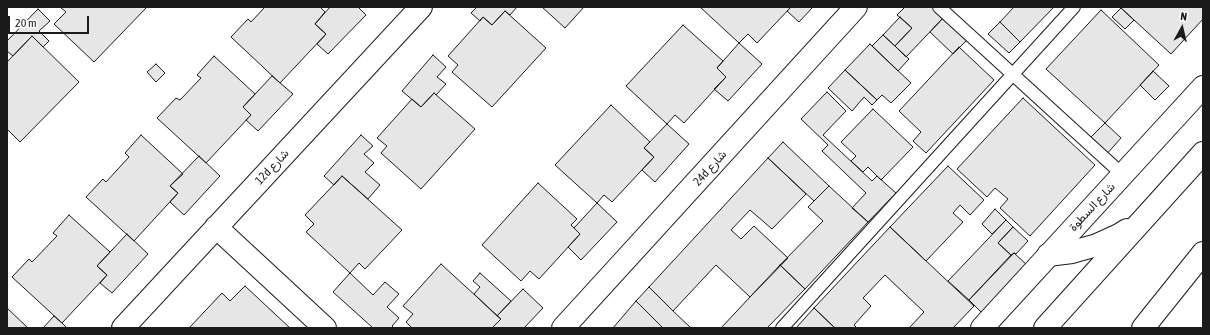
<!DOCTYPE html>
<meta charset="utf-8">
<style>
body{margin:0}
#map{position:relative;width:1210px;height:335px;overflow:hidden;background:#fff;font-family:"Asap Condensed",sans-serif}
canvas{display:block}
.frame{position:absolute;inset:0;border:8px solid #1a1a1a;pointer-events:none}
.north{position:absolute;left:1162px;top:8px;width:40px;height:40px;-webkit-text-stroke:3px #fff;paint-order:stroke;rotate:8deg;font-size:11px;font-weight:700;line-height:16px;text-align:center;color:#1a1a1a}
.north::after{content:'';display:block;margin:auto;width:14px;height:18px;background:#1a1a1a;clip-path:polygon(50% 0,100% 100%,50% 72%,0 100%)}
.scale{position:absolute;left:8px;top:16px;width:81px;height:18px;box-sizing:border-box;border:2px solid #1a1a1a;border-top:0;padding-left:5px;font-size:12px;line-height:14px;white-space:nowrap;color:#1a1a1a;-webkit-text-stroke:3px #fff;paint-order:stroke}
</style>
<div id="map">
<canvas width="1210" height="335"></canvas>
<div class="frame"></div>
<div class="north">N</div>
<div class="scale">20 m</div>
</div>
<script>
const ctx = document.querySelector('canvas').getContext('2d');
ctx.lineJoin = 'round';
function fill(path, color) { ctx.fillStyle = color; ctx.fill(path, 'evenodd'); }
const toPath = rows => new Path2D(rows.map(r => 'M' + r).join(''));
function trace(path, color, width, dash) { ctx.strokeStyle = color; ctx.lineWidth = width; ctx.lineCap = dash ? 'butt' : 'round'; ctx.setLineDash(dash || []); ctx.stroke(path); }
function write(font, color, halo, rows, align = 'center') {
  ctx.font = font + ' "Asap Condensed",Vazirmatn,sans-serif'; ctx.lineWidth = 3; ctx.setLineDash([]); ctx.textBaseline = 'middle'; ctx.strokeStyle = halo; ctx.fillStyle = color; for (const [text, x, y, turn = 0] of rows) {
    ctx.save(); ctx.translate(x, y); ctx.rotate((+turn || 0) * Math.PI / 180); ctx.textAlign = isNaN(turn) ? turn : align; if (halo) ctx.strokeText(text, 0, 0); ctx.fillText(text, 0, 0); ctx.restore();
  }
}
const building = toPath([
 [60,7,147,7,94,62,54,24,66,12,60,7],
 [265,7,320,7,325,12,315,24,326,34,280,83,231,37,248,19,251,22,265,7],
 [330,7,358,7,366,15,328,54,317,44,326,34,315,24,330,7],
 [477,7,517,7,510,15,505,11,492,25,483,17,480,21,471,13,477,7],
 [542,7,584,7,565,28,542,7],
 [700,7,791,7,757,43,748,34,739,43,700,7],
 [791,7,813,7,799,22,787,11,791,7],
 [905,7,934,7,944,17,906,57,895,46,912,28,897,15,905,7],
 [1014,7,1054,7,1020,42,1000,22,1014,7],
 [1122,7,1203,7,1203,19,1171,54,1121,8,1122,7],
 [1121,8,1134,20,1125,29,1112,17,1121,8],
 [38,9,50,21,39,31,49,41,43,47,32,36,13,56,7,51,7,41,38,9],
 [1101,10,1159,65,1105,123,1046,69,1101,10],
 [505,11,546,48,492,107,452,72,458,65,448,56,483,17,492,25,505,11],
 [900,17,912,28,895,46,883,35,900,17],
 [944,17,968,39,953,54,930,32,944,17],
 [1000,22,1020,42,1009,53,988,34,1000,22],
 [683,25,723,61,717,68,726,77,684,123,675,115,667,124,626,86,683,25],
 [883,35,909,59,898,71,872,46,883,35],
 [32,36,79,82,20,142,7,129,7,62,32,36],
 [739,43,762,64,728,101,714,89,726,77,717,68,739,43],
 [870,44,911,83,891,103,882,95,877,100,845,70,870,44],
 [959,47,994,80,926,153,913,141,921,132,899,111,959,47],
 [433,55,446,67,437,77,446,84,436,95,434,93,421,107,402,91,433,55],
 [214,56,255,94,243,107,251,115,206,163,157,118,176,98,180,100,201,78,197,75,214,56],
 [156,64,165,73,156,82,147,72,156,64],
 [845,70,877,100,872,105,864,97,852,111,828,88,845,70],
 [1153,71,1169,86,1155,100,1140,85,1153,71],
 [272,76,293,94,258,131,246,120,251,115,243,107,272,76],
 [827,92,846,111,823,135,872,181,877,176,896,193,868,222,852,208,866,193,822,151,828,145,801,119,827,92],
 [434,93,475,129,421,189,381,153,387,146,377,138,412,99,421,107,434,93],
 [1023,98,1095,165,1030,236,1000,208,1008,199,995,188,987,197,957,169,1023,98],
 [611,105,650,142,644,148,654,157,612,202,604,195,597,203,555,165,611,105],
 [873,109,913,147,881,180,868,167,863,172,851,161,856,156,841,142,873,109],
 [1105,123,1121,138,1105,156,1088,140,1105,123],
 [667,124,689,144,655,182,642,170,654,157,644,148,667,124],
 [141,135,183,174,170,186,178,193,134,241,86,197,103,179,106,182,129,157,125,153,141,135],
 [361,135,373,146,364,154,374,163,365,172,380,185,368,199,342,176,334,185,324,176,361,135],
 [783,142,829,186,814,201,768,158,783,142],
 [199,156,220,176,184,215,170,202,178,193,170,186,199,156],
 [768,158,806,194,772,229,750,210,731,230,741,239,754,226,788,258,750,297,716,265,673,311,649,287,768,158],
 [948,166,984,200,970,215,960,205,953,213,963,222,926,261,890,227,948,166],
 [342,176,402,230,365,269,359,263,350,273,306,232,314,224,305,215,342,176],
 [538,183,577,219,571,225,580,234,539,279,530,271,521,281,482,245,538,183],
 [829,186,868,222,805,289,780,265,823,221,808,207,829,186],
 [597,203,617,222,581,260,568,247,580,234,574,228,597,203],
 [995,209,1006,220,992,234,982,224,995,209],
 [69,215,110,252,97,266,107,275,62,323,12,277,29,259,32,262,57,236,53,233,69,215],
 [1006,220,1013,227,998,243,1011,255,969,300,948,281,1006,220],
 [890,227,974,306,953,328,909,328,924,312,885,275,863,298,871,306,854,325,857,328,835,328,814,308,890,227],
 [1013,227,1028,241,1016,254,1014,253,1011,255,998,243,1013,227],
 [127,234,148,254,112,293,100,283,107,275,97,266,127,234],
 [1014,253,1028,266,983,314,969,300,1014,253],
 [441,264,501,319,492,328,412,328,406,322,413,314,403,306,441,264],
 [780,265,805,289,767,328,721,328,780,265],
 [350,273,373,295,385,282,399,294,387,307,399,318,392,326,394,328,373,328,333,292,350,273],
 [480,273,511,301,497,316,474,294,480,287,473,281,480,273],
 [245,286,290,328,189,328,222,293,230,301,245,286],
 [649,287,673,311,691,328,663,328,636,301,649,287],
 [523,289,543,308,524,328,492,328,501,319,497,316,523,289],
 [636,301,663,328,613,328,636,301],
 [7,308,28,328,7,328,7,308],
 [814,308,835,328,796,328,814,308],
 [54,316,62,323,67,328,43,328,54,316]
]);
fill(building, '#e6e6e6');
trace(building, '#1a1a1a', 1);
const service = toPath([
 [939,7,1123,175],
 [782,328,1074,7]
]);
const minor = toPath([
 [216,227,325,328],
 [123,328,421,7],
 [563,328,856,7],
 [982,328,1203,87]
]);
const secondary = toPath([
 [1048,255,1072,252,1097,245,1119,235,1127,230],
 [1045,328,1203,153],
 [1143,328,1203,253]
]);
trace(service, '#1a1a1a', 14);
trace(minor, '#1a1a1a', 24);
trace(secondary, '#1a1a1a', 24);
trace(service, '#fff', 12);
trace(minor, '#fff', 22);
trace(secondary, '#fff', 22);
write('12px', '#1a1a1a', '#fff', [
 ["12d شارع",272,167,-47],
 ["24d شارع",710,168,-48],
 ["شارع السطوة",1092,207,-47]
]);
</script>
